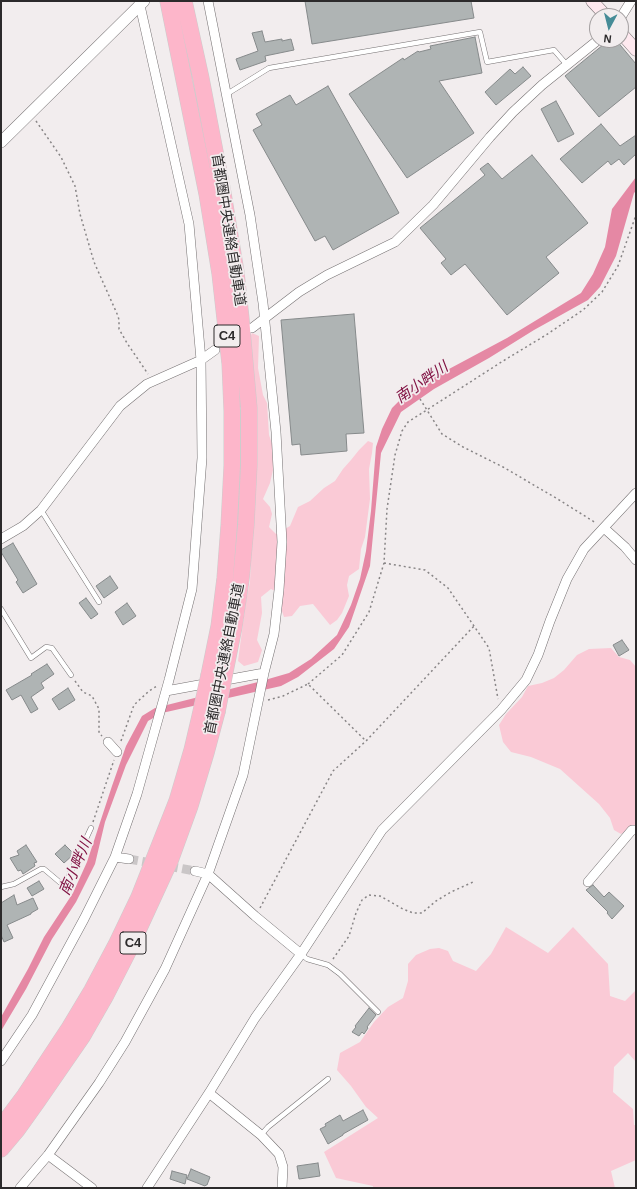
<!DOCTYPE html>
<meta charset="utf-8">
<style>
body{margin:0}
#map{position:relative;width:637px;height:1189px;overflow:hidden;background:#f2edee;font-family:Arial,sans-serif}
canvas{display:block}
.frame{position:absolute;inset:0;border:2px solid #2c2a2b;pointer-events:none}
.north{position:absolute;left:589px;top:8px;width:40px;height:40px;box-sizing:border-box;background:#f2edee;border:1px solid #a39fa0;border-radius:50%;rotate:187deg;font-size:11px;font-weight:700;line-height:16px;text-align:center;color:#2c2a2b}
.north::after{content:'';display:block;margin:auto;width:14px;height:18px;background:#468c97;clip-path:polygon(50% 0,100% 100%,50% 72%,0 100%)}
</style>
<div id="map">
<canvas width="637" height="1189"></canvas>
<div class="frame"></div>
<div class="north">N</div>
</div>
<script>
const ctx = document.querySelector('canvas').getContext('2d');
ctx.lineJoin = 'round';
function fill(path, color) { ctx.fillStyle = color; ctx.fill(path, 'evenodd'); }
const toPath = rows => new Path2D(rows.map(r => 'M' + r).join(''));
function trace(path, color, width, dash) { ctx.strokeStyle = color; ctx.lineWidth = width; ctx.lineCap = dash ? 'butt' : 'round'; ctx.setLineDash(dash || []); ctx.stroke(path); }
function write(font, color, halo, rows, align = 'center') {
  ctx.font = font + ' Arial,"Noto Sans JP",sans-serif'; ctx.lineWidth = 3.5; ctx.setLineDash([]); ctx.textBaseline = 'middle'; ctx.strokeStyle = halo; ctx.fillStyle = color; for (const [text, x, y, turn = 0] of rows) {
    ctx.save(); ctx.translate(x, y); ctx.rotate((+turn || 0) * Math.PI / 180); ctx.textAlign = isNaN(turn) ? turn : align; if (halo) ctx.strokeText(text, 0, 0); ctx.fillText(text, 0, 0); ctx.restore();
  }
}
fill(toPath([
 [252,333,259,336,258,368,263,395,267,403,269,435,272,444,273,470,270,483,263,499,270,507,272,514,269,527,276,534,290,526,298,507,310,501,324,488,335,481,343,469,351,460,359,450,368,441,373,443,372,453,369,469,370,499,365,537,361,549,359,569,349,576,347,585,349,596,342,613,337,620,330,625,313,604,300,606,292,616,284,617,281,608,283,595,271,589,261,597,262,613,257,640,262,650,258,662,244,666,238,661,246,601,250,582,251,554,252,515,246,345],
 [611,648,619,657,630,660,636,667,636,826,634,826,621,834,614,830,610,818,599,804,560,769,531,757,511,752,503,742,499,725,506,714,522,697,528,686,542,683,554,678,564,670,577,655,589,649],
 [506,927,548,953,573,927,608,964,610,996,625,1001,636,990,636,1062,628,1053,614,1067,613,1092,633,1109,634,1125,636,1125,636,1160,611,1171,615,1188,373,1188,373,1186,336,1178,324,1152,378,1118,366,1107,351,1086,337,1070,340,1053,360,1042,374,1022,388,1007,403,998,408,981,408,964,416,955,430,949,439,948,448,951,453,961,476,971,491,954]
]), '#facad6');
fill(toPath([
 [636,177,636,191,634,193,616,256,600,287,588,300,534,330,489,358,434,389,401,412,381,453,370,566,349,627,334,649,298,677,281,686,162,713,148,721,126,765,105,822,95,864,76,902,52,939,26,989,1,1031,1,1017,28,969,44,937,73,893,87,862,112,786,126,746,142,716,155,708,258,682,289,673,311,659,337,635,351,605,360,579,366,551,371,511,376,447,382,429,392,408,402,398,434,377,507,338,581,293,593,274,605,247,612,209]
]), '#e588a4');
const building = toPath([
 [305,1,471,1,474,18,312,44,305,1],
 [262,31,265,42,282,39,282,41,291,39,294,50,265,56,266,61,240,70,236,59,258,51,252,33,262,31],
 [475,37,482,73,439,81,474,133,407,178,349,94,403,58,404,60,418,51,419,52,431,49,430,46,475,37],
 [609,40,616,40,636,64,636,87,599,117,565,76,609,40],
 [523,67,531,76,496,105,485,92,510,69,515,74,523,67],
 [328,86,399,213,333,250,325,236,315,241,253,130,262,125,256,114,290,95,296,105,328,86],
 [556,101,574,134,558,142,541,109,556,101],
 [601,124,620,146,636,135,636,154,624,165,619,159,611,165,608,161,582,183,560,159,601,124],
 [532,155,588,223,546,257,559,273,507,315,465,264,451,275,441,263,446,259,420,228,485,175,480,169,488,163,502,179,532,155],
 [354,314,364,433,346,434,347,451,301,455,300,444,292,445,281,320,354,314],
 [13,543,37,584,23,593,16,582,18,580,1,552,1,550,13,543],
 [110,576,118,588,104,598,96,586,110,576],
 [86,598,98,614,91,619,79,603,86,598],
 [127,603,136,616,123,625,115,612,127,603],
 [622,640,629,650,619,656,613,645,622,640],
 [47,664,54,674,41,683,44,688,31,697,38,709,31,713,21,695,12,700,6,690,32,675,31,674,47,664],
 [68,688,75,700,59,710,52,699,68,688],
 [26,845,37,862,34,863,35,866,23,874,21,870,18,871,10,858,19,855,17,851,26,845],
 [65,845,74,854,64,863,55,854,65,845],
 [39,881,44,889,32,896,27,888,39,881],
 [593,885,604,897,609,892,624,906,612,919,607,913,608,912,586,890,593,885],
 [14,895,17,905,33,898,38,909,31,913,31,914,7,925,13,938,4,942,1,935,1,903,14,895],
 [369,1008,376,1015,367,1027,368,1028,364,1034,362,1032,359,1036,352,1032,356,1027,355,1026,369,1008],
 [363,1110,368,1120,343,1134,343,1135,328,1144,320,1129,326,1126,325,1124,340,1115,343,1121,363,1110],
 [318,1163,320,1176,299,1179,297,1166,318,1163],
 [191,1169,210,1177,207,1185,206,1185,205,1186,187,1179,191,1169],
 [172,1171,187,1175,185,1184,170,1179,172,1171]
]);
fill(building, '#afb4b4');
trace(building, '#868a8b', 1);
trace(toPath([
 [129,859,195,871]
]), '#cac6c7', 9, [9, 4.5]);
const service = toPath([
 [227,94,269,68,480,32,487,62,554,50,567,65],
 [41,510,99,602],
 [1,609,31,658,46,647,52,648,71,675],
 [1,887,14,884,41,869,44,869,63,885,65,884,91,828],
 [301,954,307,959,328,965,340,974,378,1012],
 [261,1135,268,1127,328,1079]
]);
const minor = toPath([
 [621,17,631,1],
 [252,328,299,292,327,275,395,242,433,205,490,137,513,112,542,85,598,40],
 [604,528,625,547,636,560],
 [1,539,23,526,41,510,120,406,147,384,201,360,215,350],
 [166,691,264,673],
 [108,742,117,752],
 [115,857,129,859],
 [195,871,208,874,255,916,301,954],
 [588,882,632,830,636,830],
 [1,1061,32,1015,84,919,115,857,137,794,169,680,192,589,202,458,201,360,189,224,139,1],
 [209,1093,261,1135,279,1154,283,1167,282,1188],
 [48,1155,92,1188],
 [20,1188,48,1155,99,1083,125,1042,165,969,208,874,243,775,264,673,274,634,279,590,282,542,276,432,263,303,250,215,208,1],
 [147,1188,209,1093,255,1018,301,954,382,830,501,710,526,680,538,655,550,621,567,579,584,549,636,493]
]);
const tertiary = toPath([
 [1,142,144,1]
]);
const secondary = toPath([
 [592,1,606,16],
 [621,33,636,50]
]);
const motorway = toPath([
 [168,1,207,194,220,274,230,364,232,411,232,466,229,525,225,578,219,626,209,675],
 [184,1,201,78,223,193,236,272,241,318,249,408,249,465,246,525,241,580,234,627,225,672],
 [1,1127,25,1095,68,1030,92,990,117,943,139,897,177,801,192,750,200,716],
 [1,1149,17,1130,37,1102,82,1037,106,995,130,948,170,861,190,806,206,753,217,712]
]);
trace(service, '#757172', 5.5);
trace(minor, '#757172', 10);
trace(tertiary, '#757172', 12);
trace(secondary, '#757172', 13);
trace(motorway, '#ccc', 17);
trace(toPath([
 [36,121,61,157,75,186,80,214,94,262,118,316,119,320,119,329,127,343,148,374],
 [420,399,442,434,463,447,503,467,556,498,596,523],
 [384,563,425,570,448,588,489,648,498,699],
 [75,681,83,692,92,696,99,709,99,733,102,736],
 [308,684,342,655,369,612,384,563,387,509,395,455,402,431,408,422,503,361,546,335,583,310,602,292,618,266,636,215],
 [268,700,283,696,308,684,366,741],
 [121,741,134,705,149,691,157,686],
 [93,822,114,760],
 [260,908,333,771,366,741,474,626],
 [333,959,349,936,356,913,362,900,369,895,380,896,403,909,413,913,422,913,436,901,451,892,473,882]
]), '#888586', 1.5, [2, 3]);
trace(service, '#fff', 4.5);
trace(minor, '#fff', 9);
trace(tertiary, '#fff', 11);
trace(secondary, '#fee9ef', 12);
trace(motorway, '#fdb6ca', 16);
const motorwayBridge = toPath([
 [217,712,225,672],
 [200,716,209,675]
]);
trace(motorwayBridge, '#ccc', 17, []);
trace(motorwayBridge, '#fdb6ca', 16);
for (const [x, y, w] of [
 [227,336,26],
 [133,943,26]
]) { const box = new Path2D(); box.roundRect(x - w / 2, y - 11, w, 22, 3); ctx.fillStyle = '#f2edee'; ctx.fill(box); trace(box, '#2c2a2b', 1); }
write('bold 13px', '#2c2a2b', null, [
 ["C4",227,336],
 ["C4",133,943]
]);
write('14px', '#2c2a2b', '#f2edee', [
 ["首都圏中央連絡自動車道",228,230,81],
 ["首都圏中央連絡自動車道",225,659,-79]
]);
write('italic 15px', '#811243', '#f2edee', [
 ["南小畔川",422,383,-35],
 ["南小畔川",76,867,-67]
]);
</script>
